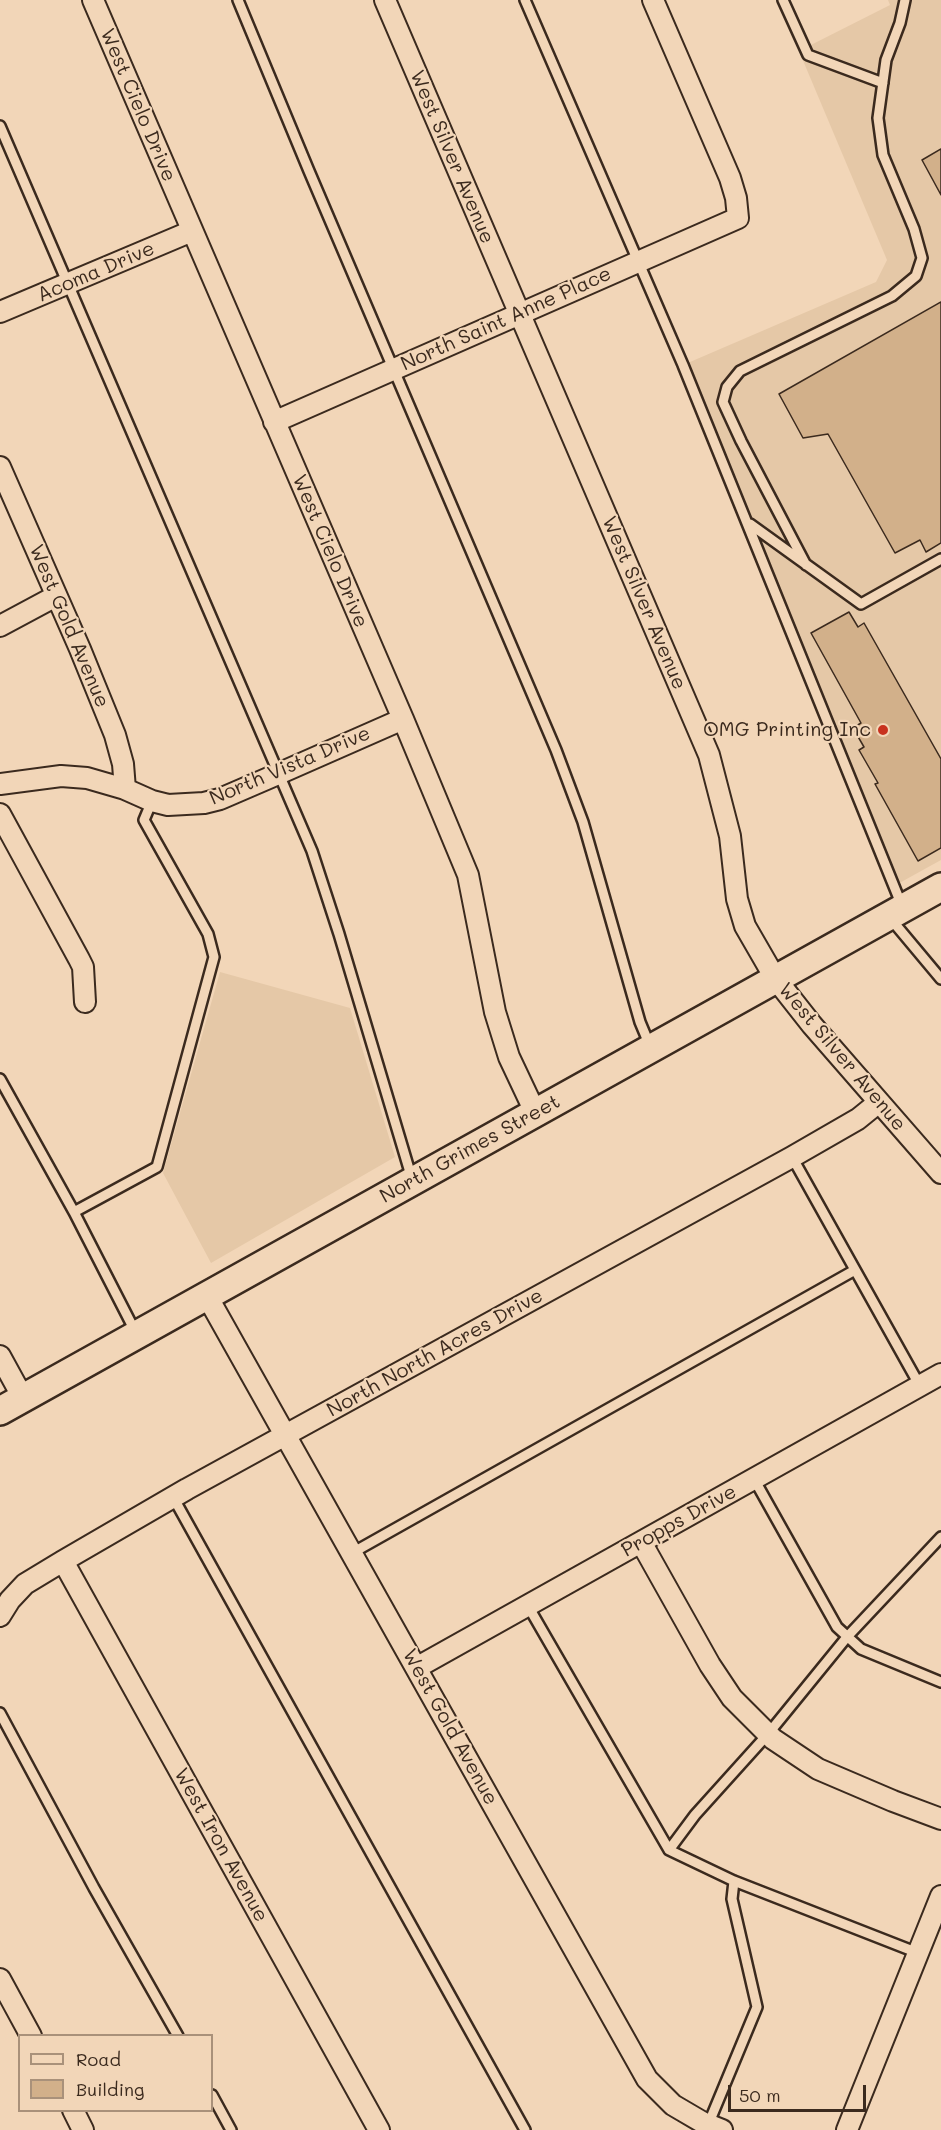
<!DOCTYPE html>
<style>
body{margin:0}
#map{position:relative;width:941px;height:2130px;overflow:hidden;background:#f2d6b8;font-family:Mali,sans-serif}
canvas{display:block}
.legend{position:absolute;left:18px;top:2034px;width:195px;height:78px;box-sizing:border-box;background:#f2d6b8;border:2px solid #a9917a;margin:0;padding:8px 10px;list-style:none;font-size:18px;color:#3b2a1e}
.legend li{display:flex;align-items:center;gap:12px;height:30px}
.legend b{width:30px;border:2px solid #a9917a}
.scale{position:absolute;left:728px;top:2085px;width:138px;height:27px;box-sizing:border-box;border:3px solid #3b2a1e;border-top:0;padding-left:8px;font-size:18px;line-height:21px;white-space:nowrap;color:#3b2a1e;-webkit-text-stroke:4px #f2d6b8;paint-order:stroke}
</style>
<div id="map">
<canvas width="941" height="2130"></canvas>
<ul class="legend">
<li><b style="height:8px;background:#f2d6b8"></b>Road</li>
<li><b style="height:16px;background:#d2b08a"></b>Building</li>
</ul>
<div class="scale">50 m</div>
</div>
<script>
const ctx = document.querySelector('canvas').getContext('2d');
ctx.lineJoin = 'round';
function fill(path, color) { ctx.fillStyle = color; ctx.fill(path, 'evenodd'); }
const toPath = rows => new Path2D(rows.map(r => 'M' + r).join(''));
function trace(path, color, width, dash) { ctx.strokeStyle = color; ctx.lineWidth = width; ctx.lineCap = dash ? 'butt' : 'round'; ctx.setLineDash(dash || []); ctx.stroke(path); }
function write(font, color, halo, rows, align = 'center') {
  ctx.font = font + ' Mali,sans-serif'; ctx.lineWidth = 4.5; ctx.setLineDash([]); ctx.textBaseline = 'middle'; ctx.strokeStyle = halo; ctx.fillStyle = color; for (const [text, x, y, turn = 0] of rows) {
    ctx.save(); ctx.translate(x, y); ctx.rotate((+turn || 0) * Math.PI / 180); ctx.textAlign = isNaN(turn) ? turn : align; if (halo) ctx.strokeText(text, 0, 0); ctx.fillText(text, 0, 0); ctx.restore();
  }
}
fill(toPath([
 [888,0,941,0,941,860,894,886,683,365,876,282,887,260,799,51,890,5],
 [220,972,350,1008,395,1157,211,1263,163,1173]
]), '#e5c8a7');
const building = toPath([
 [941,149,941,195,922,160,941,149],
 [941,302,941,543,926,552,920,540,895,553,828,434,803,438,779,394,941,302],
 [849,612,858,627,864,623,941,759,941,848,918,861,875,784,878,783,859,750,864,747,853,728,861,723,811,633,849,612]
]);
fill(building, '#d2b08a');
trace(building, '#3b2a1e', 1.5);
const service = toPath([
 [238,0,309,171,556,750,583,822,640,1022,650,1046],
 [525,0,683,365,902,906],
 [783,0,808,55,883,83],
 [0,126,312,851,339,934,412,1179],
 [750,524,861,604,941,559],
 [806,565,741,441,723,402,727,387,740,371,892,296,916,276,922,258,914,229,883,155,878,118,886,60,900,23,905,0],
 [890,918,941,979],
 [0,1079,74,1212,136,1333],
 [792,1157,920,1386],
 [74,1212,157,1167,214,957,208,934,144,820,152,801],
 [754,1479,837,1627,861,1649,941,1682],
 [173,1497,525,2130],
 [352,1553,855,1270],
 [528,1606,669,1850,734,1881,918,1953],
 [0,1713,94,1888,178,2036],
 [669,1850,695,1815,768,1734,847,1637,941,1537],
 [212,2095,231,2130],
 [708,2125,757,2007,732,1899,734,1881]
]);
const minor = toPath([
 [93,0,403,719,468,875,495,1012,509,1057,535,1112],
 [385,0,709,755,730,836,737,899,745,926,775,978,812,1025,941,1173],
 [0,312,192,231],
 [274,422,738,218,736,198,730,178,653,0],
 [0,467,80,649,115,735,123,764,125,789],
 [0,626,56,596],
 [0,784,61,776,87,778,125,789,152,801,168,805,204,803,220,799,278,774,403,719],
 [0,814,79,959,83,967,85,1002],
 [207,1296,647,2079,673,2105,702,2122,722,2130],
 [0,1356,23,1398],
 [641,1542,710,1665,732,1698,773,1739,818,1769,893,1801,941,1819],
 [63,1561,379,2130],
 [0,1616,10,1600,25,1584,63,1561,187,1489,792,1157,858,1119,879,1102],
 [416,1668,941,1374],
 [0,1979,31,2036],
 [73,2110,83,2130],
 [847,2130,941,1896]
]);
const secondary = toPath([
 [0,1411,941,887]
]);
trace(service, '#3b2a1e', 14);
trace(minor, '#3b2a1e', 24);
trace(secondary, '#3b2a1e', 32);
trace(service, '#f2d6b8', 9);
trace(minor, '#f2d6b8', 20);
trace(secondary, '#f2d6b8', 27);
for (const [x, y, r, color] of [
 [883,730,6,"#c8321e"]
]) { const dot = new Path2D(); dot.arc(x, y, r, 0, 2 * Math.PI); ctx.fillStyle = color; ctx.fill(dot); trace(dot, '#f2d6b8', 2); }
write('20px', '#3b2a1e', '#f2d6b8', [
 ["West Cielo Drive",138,105,67],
 ["West Silver Avenue",452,157,67],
 ["Acoma Drive",96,272,-23],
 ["North Saint Anne Place",506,319,-24],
 ["West Cielo Drive",330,551,67],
 ["West Silver Avenue",644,603,67],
 ["West Gold Avenue",69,626,67],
 ["North Vista Drive",290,766,-23],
 ["West Silver Avenue",842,1057,50],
 ["North Grimes Street",470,1149,-29],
 ["North North Acres Drive",435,1353,-29],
 ["Propps Drive",679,1521,-29],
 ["West Gold Avenue",450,1727,61],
 ["West Iron Avenue",221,1845,61]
]);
write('20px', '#3b2a1e', '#f2d6b8', [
 ["OMG Printing Inc",871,730]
], 'right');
</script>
